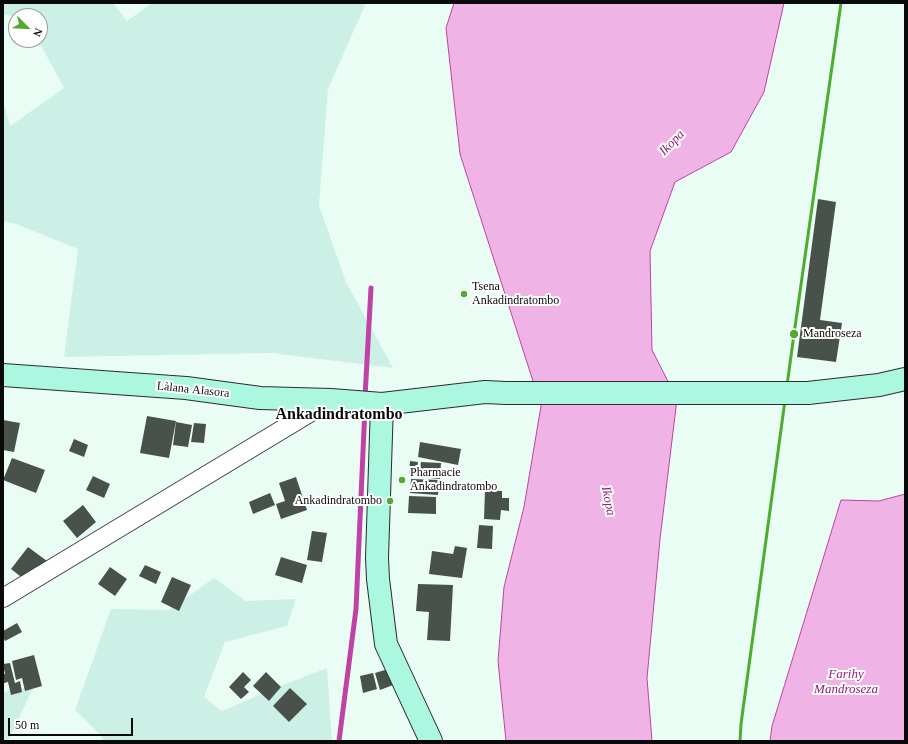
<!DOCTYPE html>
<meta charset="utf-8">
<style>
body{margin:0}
#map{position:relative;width:908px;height:744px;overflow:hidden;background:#eafdf5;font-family:Georgia,serif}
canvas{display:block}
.frame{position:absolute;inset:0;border:4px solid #0a0a0a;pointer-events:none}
.north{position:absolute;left:8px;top:8px;width:40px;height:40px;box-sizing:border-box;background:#fff;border:1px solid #9d9d9d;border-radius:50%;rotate:114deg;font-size:11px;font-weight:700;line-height:16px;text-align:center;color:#0a0a0a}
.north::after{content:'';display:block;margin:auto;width:14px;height:18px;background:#4fac31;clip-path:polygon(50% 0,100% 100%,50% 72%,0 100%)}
.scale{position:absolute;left:8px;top:718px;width:125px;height:18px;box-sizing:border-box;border:2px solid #0a0a0a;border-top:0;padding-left:5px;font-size:12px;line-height:14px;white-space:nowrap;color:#0a0a0a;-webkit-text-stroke:3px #fff;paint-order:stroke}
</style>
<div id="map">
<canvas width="908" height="744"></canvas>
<div class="frame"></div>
<div class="north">N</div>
<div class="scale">50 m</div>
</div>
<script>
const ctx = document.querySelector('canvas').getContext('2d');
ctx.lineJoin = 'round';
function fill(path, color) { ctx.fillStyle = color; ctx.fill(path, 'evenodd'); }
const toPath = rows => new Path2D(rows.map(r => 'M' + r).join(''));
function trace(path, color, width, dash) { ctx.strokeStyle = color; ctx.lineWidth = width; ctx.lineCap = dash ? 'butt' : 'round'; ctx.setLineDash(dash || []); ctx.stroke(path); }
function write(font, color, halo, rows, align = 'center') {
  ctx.font = font + ' Georgia,serif'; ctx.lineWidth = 4; ctx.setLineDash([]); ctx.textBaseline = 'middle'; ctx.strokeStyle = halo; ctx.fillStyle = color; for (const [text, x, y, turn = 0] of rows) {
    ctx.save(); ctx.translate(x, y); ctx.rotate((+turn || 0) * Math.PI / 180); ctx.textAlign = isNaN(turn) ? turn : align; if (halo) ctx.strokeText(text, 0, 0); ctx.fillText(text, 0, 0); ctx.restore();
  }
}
fill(toPath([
 [3,3,113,3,127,21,152,3,366,3,328,89,319,205,346,282,393,368,271,353,64,357,78,249,16,224,3,221,3,101,10,126,64,88,38,40,40,40,40,16,16,16,16,17,3,14],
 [214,578,246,601,296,599,287,626,225,642,204,697,222,711,275,688,327,668,332,741,100,741,103,738,75,710,111,609,169,610],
 [34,686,8,741,3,741,3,692]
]), '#cdf0e6');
const water = toPath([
 [454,3,784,3,764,92,731,152,675,182,650,251,652,350,677,399,660,539,647,678,652,741,506,741,498,661,504,587,524,507,541,406,460,154,446,28,454,3],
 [905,494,905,741,770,741,772,726,841,500,879,501,905,494]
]);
fill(water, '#efb4e5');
trace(water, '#bf42a6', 1);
trace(toPath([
 [365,397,371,288],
 [339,741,356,609,365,407]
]), '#bf42a6', 5);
fill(toPath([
 [818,199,836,202,820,320,842,323,836,362,797,357],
 [147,416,176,421,169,458,140,453],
 [3,420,20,423,14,452,3,450],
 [176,422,192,425,188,447,173,445],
 [194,423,206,424,204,443,191,442],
 [74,439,88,445,84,457,69,451],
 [420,442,461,449,458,465,418,457],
 [12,458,45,470,36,493,3,480],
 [410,461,418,462,416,475,409,474],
 [421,462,441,463,440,479,419,477],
 [93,476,110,484,104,498,86,490],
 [296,477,307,510,281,519,276,504,285,501,279,483],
 [411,479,439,480,438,495,410,493],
 [485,490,502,491,502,498,509,498,509,511,501,510,500,520,484,519],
 [270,493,275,505,253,514,249,502],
 [409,496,436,497,436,514,408,513],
 [83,505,96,522,77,538,63,521],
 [479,525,493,526,492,549,477,548],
 [312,531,327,533,322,562,307,560],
 [455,546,467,548,462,578,429,574,432,551,453,554],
 [28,547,47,561,29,583,11,569],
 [281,557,307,565,302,583,275,575],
 [145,565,161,572,156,584,139,576],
 [110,567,127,579,115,596,98,584],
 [172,577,191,585,179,611,161,602],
 [418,584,453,585,450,641,427,640,429,612,416,611],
 [17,623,22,632,5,641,3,637,3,631],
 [34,655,42,686,25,691,22,678,16,680,12,661],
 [10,663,15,683,20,681,22,692,11,695,8,682,4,683,3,678,3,674,5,674,3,664],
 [388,669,393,685,380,690,375,673],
 [243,672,251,680,244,687,249,692,241,699,229,687],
 [266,672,281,687,269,701,253,686],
 [373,673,377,689,363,693,360,676],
 [290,688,307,704,289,722,273,706]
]), '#48524a');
const street = toPath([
 [3,598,331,400]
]);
const secondary = toPath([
 [3,375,186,388,260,398,331,400,382,404,485,392,506,393],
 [808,393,879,385,905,379],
 [382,404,377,558,378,579,386,644,431,741]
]);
trace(street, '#3d3d3d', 20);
trace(secondary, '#2c2c2c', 24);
trace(street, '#fff', 18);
trace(secondary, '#abf7df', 22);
trace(toPath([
 [740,741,741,724,794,334,841,3]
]), '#4fac31', 3);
const secondaryBridge = toPath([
 [506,393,808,393]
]);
trace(secondaryBridge, '#2c2c2c', 24, []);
trace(secondaryBridge, '#abf7df', 22);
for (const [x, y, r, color] of [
 [464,294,4,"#4fac31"],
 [794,334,5,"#4fac31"],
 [402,480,4,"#4fac31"],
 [390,501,4,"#4fac31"]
]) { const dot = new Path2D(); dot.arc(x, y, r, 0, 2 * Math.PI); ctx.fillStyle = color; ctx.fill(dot); trace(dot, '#fff', 1.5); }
write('12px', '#0a0a0a', '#fff', [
 ["Tsena",472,287],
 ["Ankadindratombo",472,301],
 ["Mandroseza",803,334],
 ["Pharmacie",410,473],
 ["Ankadindratombo",410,487],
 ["Ankadindratombo",382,501,"right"]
], 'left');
write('12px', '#0a0a0a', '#fff', [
 ["Làlana Alasora",193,390,6]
]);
write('italic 13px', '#8f2174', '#fff', [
 ["Ikopa",672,143,-46],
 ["Ikopa",608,501,79],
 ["Farihy",846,675],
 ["Mandroseza",846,690]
]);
write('bold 16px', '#0a0a0a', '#fff', [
 ["Ankadindratombo",339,415]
]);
</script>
